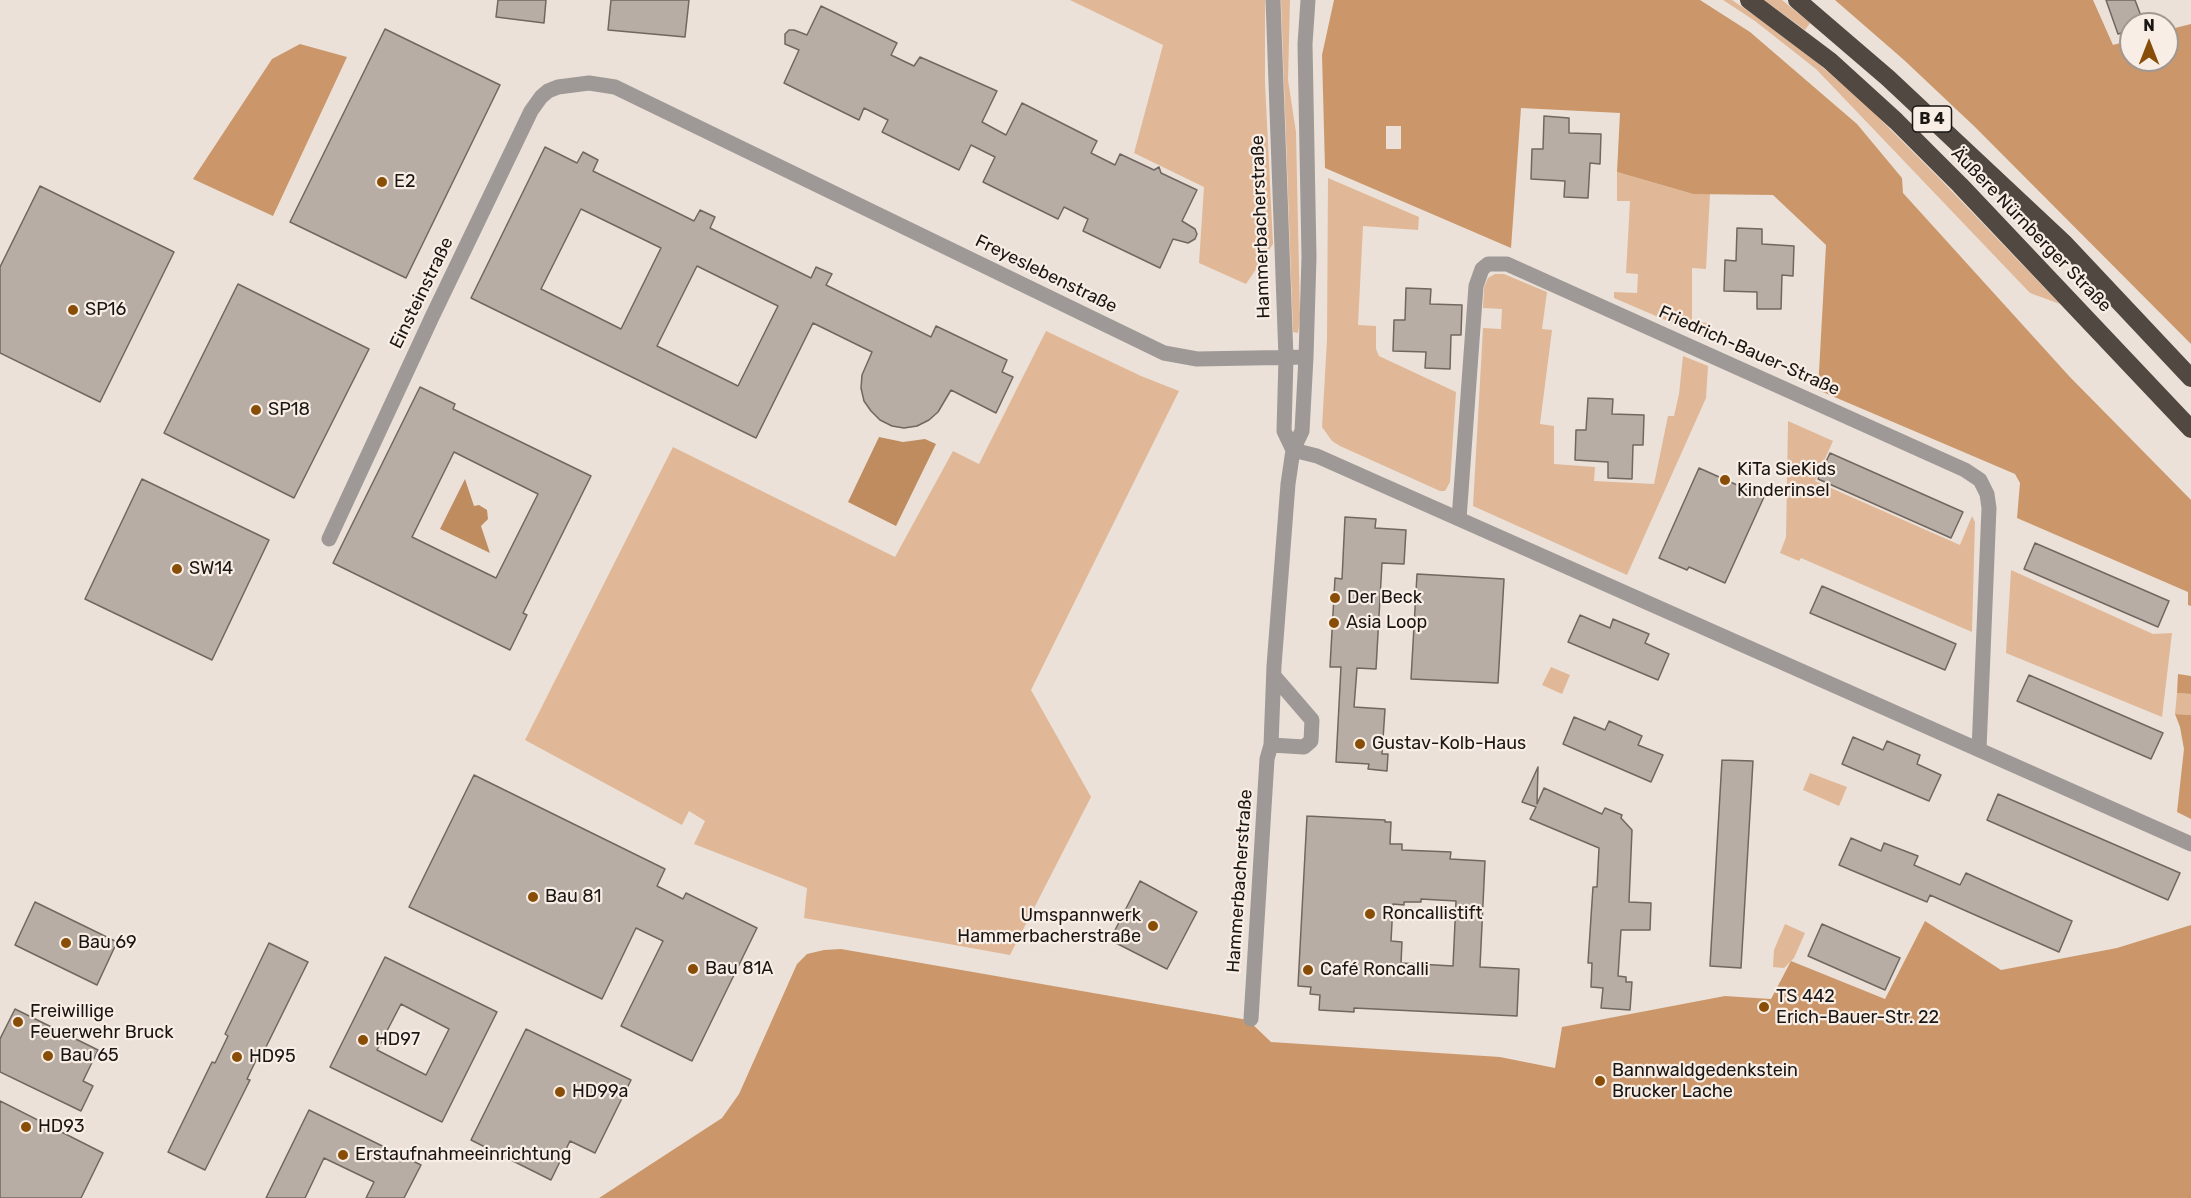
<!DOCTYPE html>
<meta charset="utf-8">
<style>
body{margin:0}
#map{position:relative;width:2191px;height:1198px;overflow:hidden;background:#ebe1d8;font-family:Rubik,sans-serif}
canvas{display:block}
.north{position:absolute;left:2119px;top:12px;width:60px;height:60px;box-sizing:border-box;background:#f9eee5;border:2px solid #a09891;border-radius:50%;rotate:0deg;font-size:16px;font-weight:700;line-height:24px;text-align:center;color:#1a1613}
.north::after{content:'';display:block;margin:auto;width:21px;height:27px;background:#884d06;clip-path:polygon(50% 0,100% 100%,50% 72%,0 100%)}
</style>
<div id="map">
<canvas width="2191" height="1198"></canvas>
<div class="north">N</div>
</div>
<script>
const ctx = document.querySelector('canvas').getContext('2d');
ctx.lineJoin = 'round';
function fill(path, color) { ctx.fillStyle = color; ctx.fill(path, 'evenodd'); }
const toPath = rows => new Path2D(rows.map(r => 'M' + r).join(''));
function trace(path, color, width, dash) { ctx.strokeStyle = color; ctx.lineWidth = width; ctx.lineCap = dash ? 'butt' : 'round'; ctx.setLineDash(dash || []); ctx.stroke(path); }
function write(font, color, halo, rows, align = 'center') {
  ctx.font = font + ' Rubik,sans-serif'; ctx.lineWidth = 4.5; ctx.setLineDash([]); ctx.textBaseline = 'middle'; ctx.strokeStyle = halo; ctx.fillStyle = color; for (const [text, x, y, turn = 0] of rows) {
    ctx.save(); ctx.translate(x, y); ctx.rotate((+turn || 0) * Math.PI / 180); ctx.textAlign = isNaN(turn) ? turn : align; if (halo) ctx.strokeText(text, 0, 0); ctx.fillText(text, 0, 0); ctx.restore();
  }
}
fill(toPath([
 [1070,0,1265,0,1265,83,1273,244,1246,284,1199,263,1204,187,1134,153,1163,45],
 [1281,0,1290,0,1288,80,1296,132,1300,317,1298,333,1293,332],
 [1723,0,1732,0,1757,17,1813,59,1866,105,1941,180,2060,304,2030,293,1816,69,1755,21],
 [1764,0,1782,0,1810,23,1805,30],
 [1617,172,1693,194,1710,194,1706,269,1692,268,1692,322,1708,323,1705,337,1614,298,1614,292,1637,293,1638,274,1626,273,1630,201,1617,201],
 [1328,178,1419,217,1418,230,1363,226,1358,325,1376,326,1376,349,1379,356,1456,392,1450,482,1445,491,1440,491,1340,446,1332,441,1322,427,1327,340],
 [1495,274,1504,274,1547,292,1542,329,1552,330,1540,424,1554,426,1554,464,1595,467,1594,481,1654,484,1668,416,1674,416,1679,394,1683,356,1708,366,1706,398,1627,575,1473,506,1483,328,1501,329,1502,309,1483,308,1484,287,1488,278],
 [1046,331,1141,376,1179,391,1031,690,1091,797,1010,955,804,918,807,888,694,844,705,821,689,811,682,825,525,740,673,447,895,557,953,451,979,464],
 [1788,421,1833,441,1815,481,1960,545,1972,516,1975,522,1972,632,1801,558,1799,561,1780,553,1786,537],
 [2011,570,2153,634,2172,633,2162,717,2006,653],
 [1551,667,1570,675,1562,694,1542,685],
 [2177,693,2191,694,2191,715,2175,714],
 [1810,773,1847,787,1839,806,1803,790],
 [1785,924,1805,933,1794,958,1784,968,1773,967,1774,950]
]), '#e0b897');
fill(toPath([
 [1334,0,1700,0,1750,32,1857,124,1902,178,1903,193,2069,376,2191,500,2191,606,2188,605,2188,592,2017,518,2020,483,2015,474,1818,390,1826,245,1773,195,1693,194,1617,172,1620,113,1521,108,1511,248,1325,168,1322,55],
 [1386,126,1401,126,1401,149,1386,149],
 [1835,0,2093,0,2113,45,2131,40,2131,60,2167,60,2167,30,2191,24,2191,344,1975,127,1904,60],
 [300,44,347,57,273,216,193,179,272,59],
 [2178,674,2191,676,2191,694,2177,693],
 [2175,714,2191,715,2191,819,2177,812,2184,749,2180,727],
 [1925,921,2001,970,2117,948,2191,925,2191,1198,599,1198,722,1118,739,1094,797,964,807,954,824,950,841,949,1248,1020,1271,1042,1500,1057,1555,1068,1562,1027,1725,996,1771,999,1791,961,1885,999]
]), '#cb976a');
fill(toPath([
 [879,437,903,442,925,439,936,444,896,526,848,502],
 [465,479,474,506,479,505,487,510,488,519,481,526,490,553,440,529]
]), '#bf8c5f');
const building = toPath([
 [498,0,546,0,544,23,496,17,498,0],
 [611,0,689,0,685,37,608,30,611,0],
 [2106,0,2135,0,2144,24,2131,24,2131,30,2118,34,2106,0],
 [821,6,897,43,891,55,914,66,920,57,997,91,982,122,1006,135,1022,103,1097,141,1091,153,1115,165,1120,154,1154,170,1159,167,1161,173,1197,190,1182,221,1195,229,1197,234,1195,239,1188,243,1173,239,1160,268,1083,231,1088,219,1064,207,1058,219,983,182,995,157,971,145,959,170,882,132,888,120,864,108,859,120,784,83,799,50,785,44,785,34,789,30,794,30,807,35,821,6],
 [385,29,500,85,406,278,290,222,385,29],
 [1544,116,1569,118,1569,133,1601,134,1600,164,1590,163,1588,198,1564,197,1565,181,1531,179,1532,149,1543,149,1544,116],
 [545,147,577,163,583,152,598,160,593,171,694,221,700,210,715,217,710,228,811,278,816,267,832,274,826,285,931,337,936,326,1007,360,1002,372,1013,377,996,413,951,390,938,412,929,420,917,426,904,428,892,426,880,420,871,411,864,401,861,388,862,375,872,352,813,323,756,438,471,298,545,147],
 [581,209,661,248,621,329,541,289,581,209],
 [697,266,778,306,738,386,657,346,697,266],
 [40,186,174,252,100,402,0,353,0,267,40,186],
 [1737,228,1762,229,1762,244,1794,246,1793,276,1782,275,1781,309,1757,309,1757,292,1724,291,1725,260,1736,261,1737,228],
 [238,284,369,349,294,498,164,433,238,284],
 [1406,288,1431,289,1430,304,1462,305,1461,335,1451,335,1450,369,1425,368,1426,352,1393,351,1394,320,1405,320,1406,288],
 [420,387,455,404,453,409,591,476,523,613,527,615,510,650,333,563,420,387],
 [454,452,538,494,496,578,412,537,454,452],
 [1588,398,1613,399,1612,414,1644,415,1643,445,1633,445,1632,479,1608,478,1608,462,1575,460,1576,430,1586,430,1588,398],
 [1830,453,1963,512,1951,538,1818,479,1830,453],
 [1699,468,1764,497,1725,583,1689,567,1687,570,1659,558,1699,468],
 [142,479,269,540,212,660,85,599,142,479],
 [1345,517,1376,519,1375,528,1406,530,1404,564,1382,563,1376,669,1357,668,1354,707,1385,709,1382,754,1388,754,1387,771,1368,769,1369,764,1336,762,1341,667,1330,667,1335,578,1342,579,1345,517],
 [2035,543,2169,601,2158,627,2024,569,2035,543],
 [1417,574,1504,579,1498,683,1411,679,1417,574],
 [1822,586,1956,644,1945,670,1810,613,1822,586],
 [1580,615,1610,628,1613,619,1649,634,1645,643,1669,654,1658,680,1568,642,1580,615],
 [2029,675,2163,733,2151,759,2017,701,2029,675],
 [1574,717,1605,730,1609,721,1642,736,1638,745,1663,755,1651,782,1563,744,1574,717],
 [1853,737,1883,750,1887,741,1920,755,1917,764,1941,775,1929,801,1842,764,1853,737],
 [1722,760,1753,761,1741,968,1710,966,1722,760],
 [1538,767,1537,804,1544,788,1602,814,1605,808,1622,815,1621,818,1632,830,1629,902,1651,903,1650,930,1621,930,1618,976,1626,977,1626,982,1632,982,1630,1010,1601,1008,1603,988,1591,987,1592,963,1588,963,1593,887,1597,887,1599,848,1530,819,1536,807,1522,802,1538,767],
 [474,775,665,869,657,886,683,899,686,893,757,928,692,1061,621,1026,663,941,636,928,602,999,409,907,474,775],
 [1998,794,2180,873,2168,900,1987,820,1998,794],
 [1307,816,1385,820,1385,822,1391,822,1390,844,1402,844,1402,850,1451,852,1450,859,1485,861,1480,967,1519,969,1517,1016,1354,1008,1354,1012,1319,1010,1320,995,1310,994,1311,987,1298,986,1307,816],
 [1421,899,1456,901,1453,966,1401,963,1402,942,1391,941,1393,904,1404,905,1404,902,1421,902,1421,899],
 [1851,838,1881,851,1884,843,1918,856,1914,865,1960,885,1966,873,2072,921,2059,952,1930,895,1927,902,1839,865,1851,838],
 [1140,881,1197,912,1167,969,1110,940,1140,881],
 [35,902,117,942,97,985,15,945,35,902],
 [1822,924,1900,958,1885,990,1808,956,1822,924],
 [269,943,308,962,263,1053,260,1052,247,1079,250,1080,205,1170,168,1152,212,1062,215,1063,228,1036,225,1034,269,943],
 [385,957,497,1012,442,1122,330,1067,385,957],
 [401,1004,449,1029,426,1075,377,1050,401,1004],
 [15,1009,98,1050,83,1081,93,1086,81,1111,0,1072,0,1039,15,1009],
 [526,1029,631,1080,595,1153,570,1141,551,1180,471,1140,526,1029],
 [0,1101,103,1153,81,1198,0,1198,0,1101],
 [309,1110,421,1165,404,1198,366,1198,374,1182,324,1158,305,1198,266,1198,309,1110]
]);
fill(building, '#b7ada4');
trace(building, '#716760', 1.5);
trace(toPath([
 [1273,0,1286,358,1284,431,1293,450],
 [1293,450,1317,456,2191,844],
 [1459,519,1476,286,1482,269,1488,264,1507,264,1965,470,1980,480,1987,494,1989,508,1979,750],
 [329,539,432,317,531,111,541,97,548,91,558,87,589,83,615,87,1164,353,1197,359,1306,357],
 [1271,745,1304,747,1311,741,1312,720,1274,676],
 [1251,1019,1267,759,1271,745,1274,666,1288,484,1293,450,1302,431,1306,357,1309,257,1305,44,1308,0]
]), '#9e9996', 15);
trace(toPath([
 [1749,0,1830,61,1896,121,1960,185,2191,429],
 [1797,0,1888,78,2063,242,2191,378]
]), '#504841', 18);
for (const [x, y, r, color] of [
 [382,182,6,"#884d06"],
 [73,310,6,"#884d06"],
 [256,410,6,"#884d06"],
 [1725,480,6,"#884d06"],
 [177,569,6,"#884d06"],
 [1335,598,6,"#884d06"],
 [1334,623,6,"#884d06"],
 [1360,744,6,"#884d06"],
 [533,897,6,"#884d06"],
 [1370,914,6,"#884d06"],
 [1153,926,6,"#884d06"],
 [66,943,6,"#884d06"],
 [693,969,6,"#884d06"],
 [1308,970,6,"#884d06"],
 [1764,1007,6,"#884d06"],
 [18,1022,6,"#884d06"],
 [363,1040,6,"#884d06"],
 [48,1056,6,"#884d06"],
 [237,1057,6,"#884d06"],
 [1600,1081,6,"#884d06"],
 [560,1092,6,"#884d06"],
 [26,1127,6,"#884d06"],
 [343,1155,6,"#884d06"]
]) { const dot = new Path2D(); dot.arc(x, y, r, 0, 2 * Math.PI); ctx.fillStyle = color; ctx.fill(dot); trace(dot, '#f9eee5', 2); }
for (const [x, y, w] of [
 [1932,119,39]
]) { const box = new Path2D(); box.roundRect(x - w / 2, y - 13, w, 26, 4.5); ctx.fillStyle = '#f9eee5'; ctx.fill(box); trace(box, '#1a1613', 1.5); }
write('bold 16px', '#1a1613', null, [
 ["B 4",1932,119]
]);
write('18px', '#1a1613', '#f9eee5', [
 ["E2",394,182],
 ["SP16",85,310],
 ["SP18",268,410],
 ["KiTa SieKids",1737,470],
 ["Kinderinsel",1737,491],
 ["SW14",189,569],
 ["Der Beck",1347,598],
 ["Asia Loop",1346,623],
 ["Gustav-Kolb-Haus",1372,744],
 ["Bau 81",545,897],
 ["Roncallistift",1382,914],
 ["Umspannwerk",1141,916,"right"],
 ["Hammerbacherstraße",1141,937,"right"],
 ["Bau 69",78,943],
 ["Bau 81A",705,969],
 ["Café Roncalli",1320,970],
 ["TS 442",1776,997],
 ["Erich-Bauer-Str. 22",1776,1018],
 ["Freiwillige",30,1012],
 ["Feuerwehr Bruck",30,1033],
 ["HD97",375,1040],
 ["Bau 65",60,1056],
 ["HD95",249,1057],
 ["Bannwaldgedenkstein",1612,1071],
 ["Brucker Lache",1612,1092],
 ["HD99a",572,1092],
 ["HD93",38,1127],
 ["Erstaufnahmeeinrichtung",355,1155]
], 'left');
write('18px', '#1a1613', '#f9eee5', [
 ["Hammerbacherstraße",1261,227,-92],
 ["Äußere Nürnberger Straße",2031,230,46],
 ["Freyeslebenstraße",1046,274,26],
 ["Einsteinstraße",422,293,-64],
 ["Friedrich-Bauer-Straße",1749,351,24],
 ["Hammerbacherstraße",1240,881,-86]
]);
</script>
